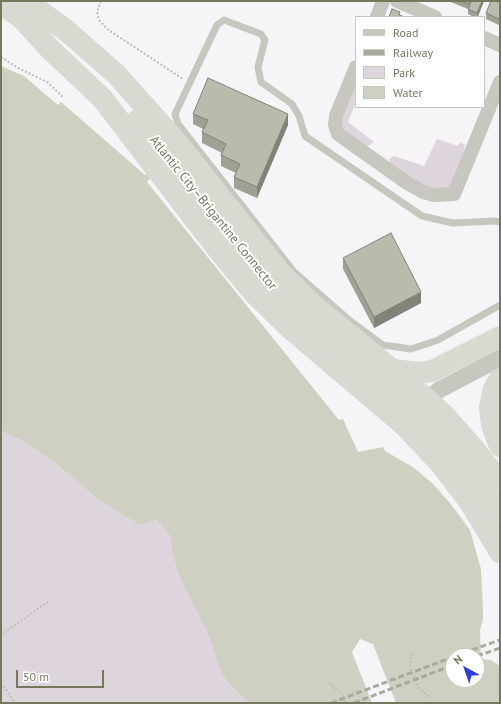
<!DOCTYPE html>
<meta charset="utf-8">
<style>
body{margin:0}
#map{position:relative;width:501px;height:704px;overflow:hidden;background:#f6f4f7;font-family:"PT Sans",sans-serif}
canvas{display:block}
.frame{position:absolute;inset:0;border:2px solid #76785e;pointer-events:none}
.legend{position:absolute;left:355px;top:16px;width:130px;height:92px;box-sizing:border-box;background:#fff;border:1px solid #c8c9bf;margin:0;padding:5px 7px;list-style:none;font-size:12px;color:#76785e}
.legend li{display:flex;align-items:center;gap:8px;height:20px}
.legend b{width:20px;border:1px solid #c8c9bf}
.north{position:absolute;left:445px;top:648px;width:40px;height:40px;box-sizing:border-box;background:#fff;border:1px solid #c8c9bf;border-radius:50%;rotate:320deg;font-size:11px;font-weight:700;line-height:16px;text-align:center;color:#76785e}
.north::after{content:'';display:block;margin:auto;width:14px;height:18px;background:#2b3ddf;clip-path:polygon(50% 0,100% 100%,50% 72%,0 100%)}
.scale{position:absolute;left:16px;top:670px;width:88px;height:18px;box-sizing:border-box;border:2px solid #76785e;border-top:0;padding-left:5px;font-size:12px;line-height:14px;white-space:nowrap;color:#76785e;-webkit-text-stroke:3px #fff;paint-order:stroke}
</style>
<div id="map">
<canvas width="501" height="704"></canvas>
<div class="frame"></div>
<ul class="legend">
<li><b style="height:5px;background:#c7c7c0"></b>Road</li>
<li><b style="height:5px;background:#a9aa9d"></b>Railway</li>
<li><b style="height:11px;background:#ded5dc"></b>Park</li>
<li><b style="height:11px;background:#cfcfc2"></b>Water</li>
</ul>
<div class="north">N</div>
<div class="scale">50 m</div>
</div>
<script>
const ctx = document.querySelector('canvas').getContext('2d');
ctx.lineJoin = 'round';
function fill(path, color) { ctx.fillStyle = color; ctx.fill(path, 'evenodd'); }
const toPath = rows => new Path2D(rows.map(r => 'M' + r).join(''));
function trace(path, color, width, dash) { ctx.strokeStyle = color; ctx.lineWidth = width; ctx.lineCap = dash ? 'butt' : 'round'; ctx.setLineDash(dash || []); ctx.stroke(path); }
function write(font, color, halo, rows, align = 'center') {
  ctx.font = font + ' "PT Sans",sans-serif'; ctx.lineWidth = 4; ctx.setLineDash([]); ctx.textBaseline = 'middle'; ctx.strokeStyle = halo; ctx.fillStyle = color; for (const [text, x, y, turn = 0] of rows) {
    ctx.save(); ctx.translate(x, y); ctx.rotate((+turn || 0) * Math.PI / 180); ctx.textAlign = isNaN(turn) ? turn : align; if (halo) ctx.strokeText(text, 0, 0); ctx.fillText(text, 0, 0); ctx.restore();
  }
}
fill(toPath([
 [356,85,356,102,348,122,374,142,366,147,357,143,342,128,341,123],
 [437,139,458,146,460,142,465,145,464,151,450,187,446,189,430,190,391,165,389,159,394,156,424,166],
 [1,431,25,442,56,464,99,500,139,525,156,520,160,523,171,538,172,553,179,576,209,637,220,670,227,682,249,703,1,703]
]), '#ded5dc');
fill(toPath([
 [1,66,24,76,58,105,61,102,145,175,147,174,151,177,147,182,339,420,343,419,358,452,383,447,385,451,413,467,433,484,450,503,470,530,481,569,483,609,483,619,480,630,481,659,491,660,500,666,500,703,249,703,227,682,220,670,209,637,179,576,172,553,171,538,160,523,156,520,139,525,99,500,56,464,25,442,1,431],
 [453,656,477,656,477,680,453,680]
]), '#cfcfc2');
fill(toPath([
 [360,639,373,644,396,703,372,703,352,652]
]), '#f6f4f7');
trace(toPath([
 [101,1,97,12,99,20,107,29,183,79],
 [1,57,18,68,47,82,63,97],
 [1,635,49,601],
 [412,653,410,668,418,687,429,697],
 [1,683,15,703],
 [329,683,342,694,346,703]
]), '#bdbeb8', 2, [2, 2]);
trace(toPath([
 [500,222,495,221,453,223,422,216,305,136,299,116,292,104,261,82,258,67,265,40,261,34,224,20,217,25,175,114,178,124,294,272,349,320,383,345,411,349,438,340,500,305]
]), '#c7c7c0', 7);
trace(toPath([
 [397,1,435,17],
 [377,17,383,1],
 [484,38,500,45],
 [356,67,336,116,335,125,338,134,407,183,423,192,434,195,454,194,500,82]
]), '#c7c7c0', 14);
trace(toPath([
 [418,408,439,390,500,358]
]), '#c7c7c0', 17);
trace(toPath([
 [26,1,67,31,116,74,175,140,282,275,313,305,413,387,445,416,474,449,500,482],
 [1,4,32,25],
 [20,16,50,49,102,98,217,248,253,292,291,329,403,424,439,462,470,502,500,552],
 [138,120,266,281,314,327,426,423,470,472,500,516],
 [393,370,419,373,432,371,500,337],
 [500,379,494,389,490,407,492,425,500,446]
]), '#d9d9d2', 22);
trace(toPath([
 [455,656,500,640],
 [477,656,500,648],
 [331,703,453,657],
 [354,703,453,665]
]), '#a9aa9d', 3, [6, 3]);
fill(toPath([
 [448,1,484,1,478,17,474,17,468,14,468,9],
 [500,1,499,25,486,19,486,13],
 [193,114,288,125,257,198,234,188,234,177,236,173,221,166,221,155,222,153,202,143,202,132,203,129,193,124],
 [343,258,421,303,374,328,343,269]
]), '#a0a095');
fill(toPath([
 [482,1,484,1,477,17,477,13],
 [288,114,288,125,257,198,257,187],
 [421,292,421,303,374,328,374,317]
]), '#828279');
const building = toPath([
 [462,1,470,1,468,4,462,1],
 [471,1,482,1,477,13,468,9,471,1],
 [491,1,500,1,500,17,499,19,486,13,491,1],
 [392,9,400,12,399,15,405,17,389,17,392,9],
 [208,78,288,114,257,187,234,177,240,164,221,155,226,144,202,132,208,120,193,114,208,78],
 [391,233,421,292,374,317,343,258,391,233]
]);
fill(building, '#babaad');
trace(building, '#828279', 1);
write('13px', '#76785e', '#fff', [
 ["Atlantic City–Brigantine Connector",213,213,51]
]);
</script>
